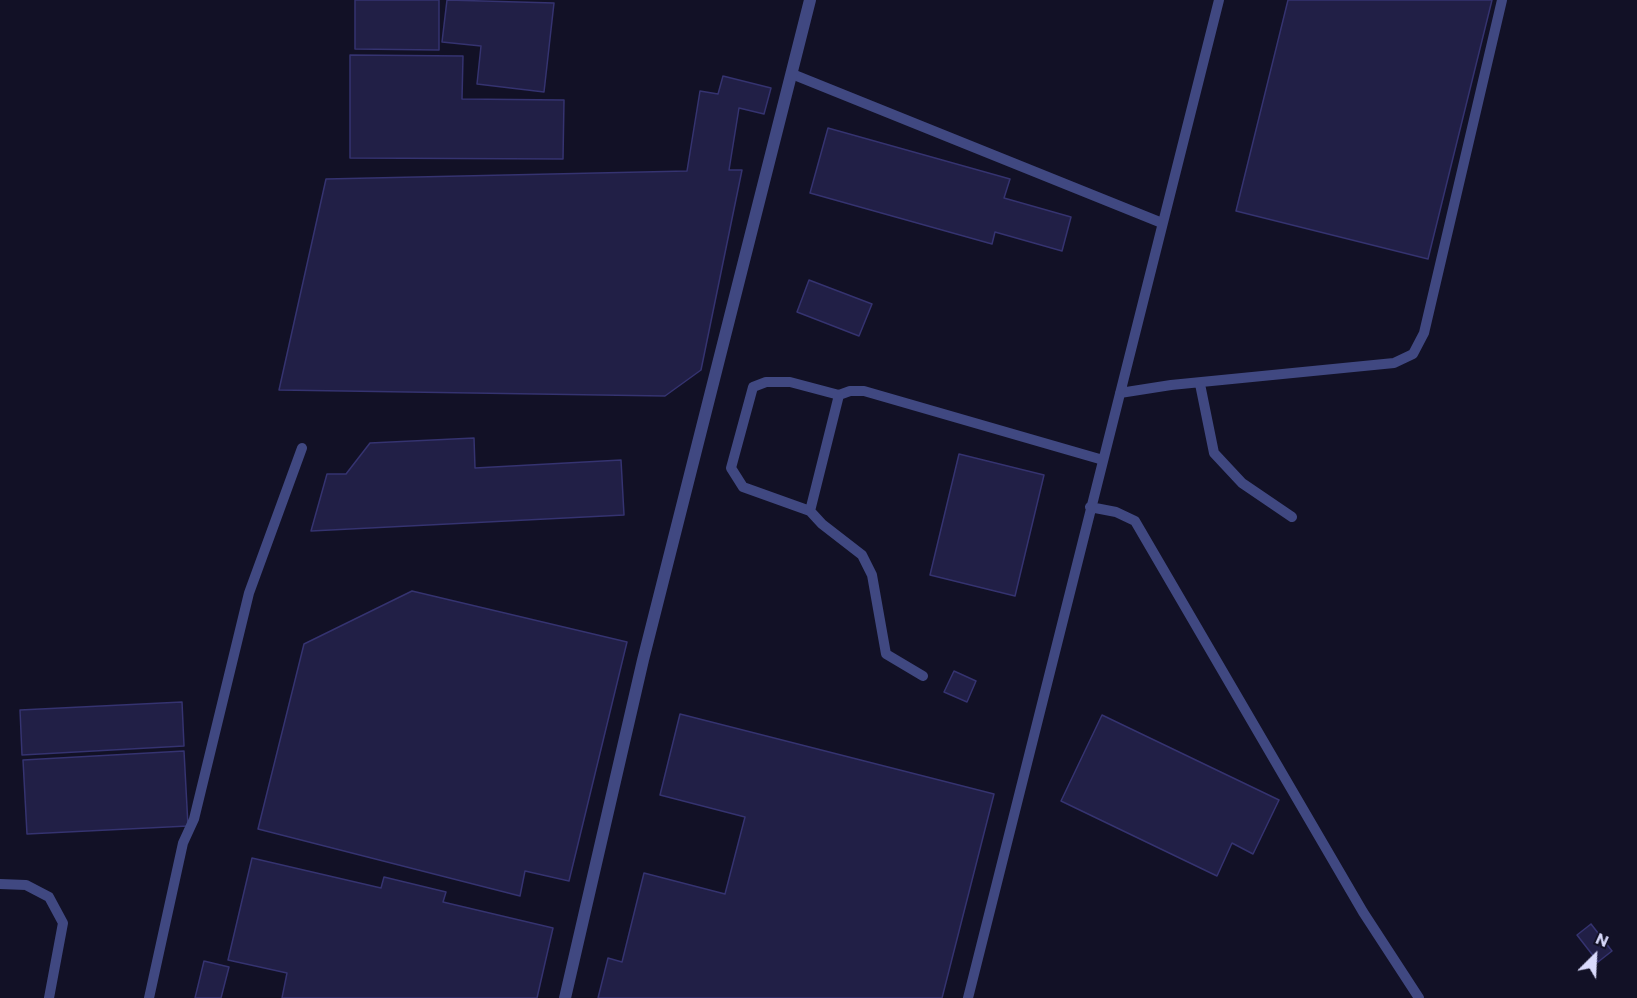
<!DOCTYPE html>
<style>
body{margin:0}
#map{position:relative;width:1637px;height:998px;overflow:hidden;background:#121126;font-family:Commissioner,sans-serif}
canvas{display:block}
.north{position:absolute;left:1565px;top:926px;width:60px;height:60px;-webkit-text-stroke:4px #121126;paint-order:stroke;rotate:24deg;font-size:16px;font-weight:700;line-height:24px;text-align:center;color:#dadbfc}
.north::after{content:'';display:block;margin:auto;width:21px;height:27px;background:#dadbfc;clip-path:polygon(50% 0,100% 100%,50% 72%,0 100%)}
</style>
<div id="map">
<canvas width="1637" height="998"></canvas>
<div class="north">N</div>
</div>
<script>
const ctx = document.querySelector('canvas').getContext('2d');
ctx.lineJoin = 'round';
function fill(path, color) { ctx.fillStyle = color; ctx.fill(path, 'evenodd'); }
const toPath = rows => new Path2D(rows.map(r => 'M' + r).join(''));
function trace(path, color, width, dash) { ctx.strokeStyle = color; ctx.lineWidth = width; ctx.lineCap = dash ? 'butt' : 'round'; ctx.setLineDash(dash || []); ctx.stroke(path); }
const building = toPath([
 [355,0,439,0,439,50,355,49,355,0],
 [447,0,554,3,544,92,477,84,481,46,442,42,447,0],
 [1288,0,1492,0,1428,259,1236,211,1288,0],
 [350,55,463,56,462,99,564,100,563,159,350,158,350,55],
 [723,76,771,88,764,114,739,108,729,170,742,170,701,370,665,396,279,390,326,179,687,171,700,91,718,94,723,76],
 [828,128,1010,179,1004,198,1071,217,1062,251,995,232,992,244,810,193,828,128],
 [809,280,872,304,859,336,797,312,809,280],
 [474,438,475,468,621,460,624,515,311,531,327,474,346,474,370,443,474,438],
 [959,454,1044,475,1015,596,930,575,959,454],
 [412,591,627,642,569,881,525,871,520,896,258,829,304,644,412,591],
 [954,671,976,681,967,702,944,692,954,671],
 [182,702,184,746,22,755,20,710,182,702],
 [680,714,994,794,942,998,598,998,608,958,622,962,644,873,725,894,745,817,660,795,680,714],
 [1102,715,1279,800,1253,854,1232,843,1217,876,1061,801,1102,715],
 [184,751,188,826,27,834,23,760,184,751],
 [252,858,381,888,384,877,446,892,443,902,553,928,537,998,282,998,287,973,228,960,252,858],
 [1591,924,1612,951,1598,962,1577,935,1591,924],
 [204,961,229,967,221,998,195,998,204,961]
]);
fill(building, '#211f46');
trace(building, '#353370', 1.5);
trace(toPath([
 [792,74,1162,223],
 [1200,384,1214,453,1242,483,1292,517],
 [1120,393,1171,385,1394,363,1413,354,1424,333,1502,0],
 [1090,507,1116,512,1135,521,1363,912,1419,998],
 [810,511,743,487,731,468,753,387,766,382,790,382,839,395],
 [923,676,886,654,872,575,862,555,822,524,810,511,839,395,850,391,864,391,1103,460],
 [0,884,26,885,49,897,63,923,49,998],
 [149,998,183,843,194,819,249,593,302,448],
 [968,998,1219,0]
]), '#404881', 10);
trace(toPath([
 [565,998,643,660,810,0]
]), '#404881', 12);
</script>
